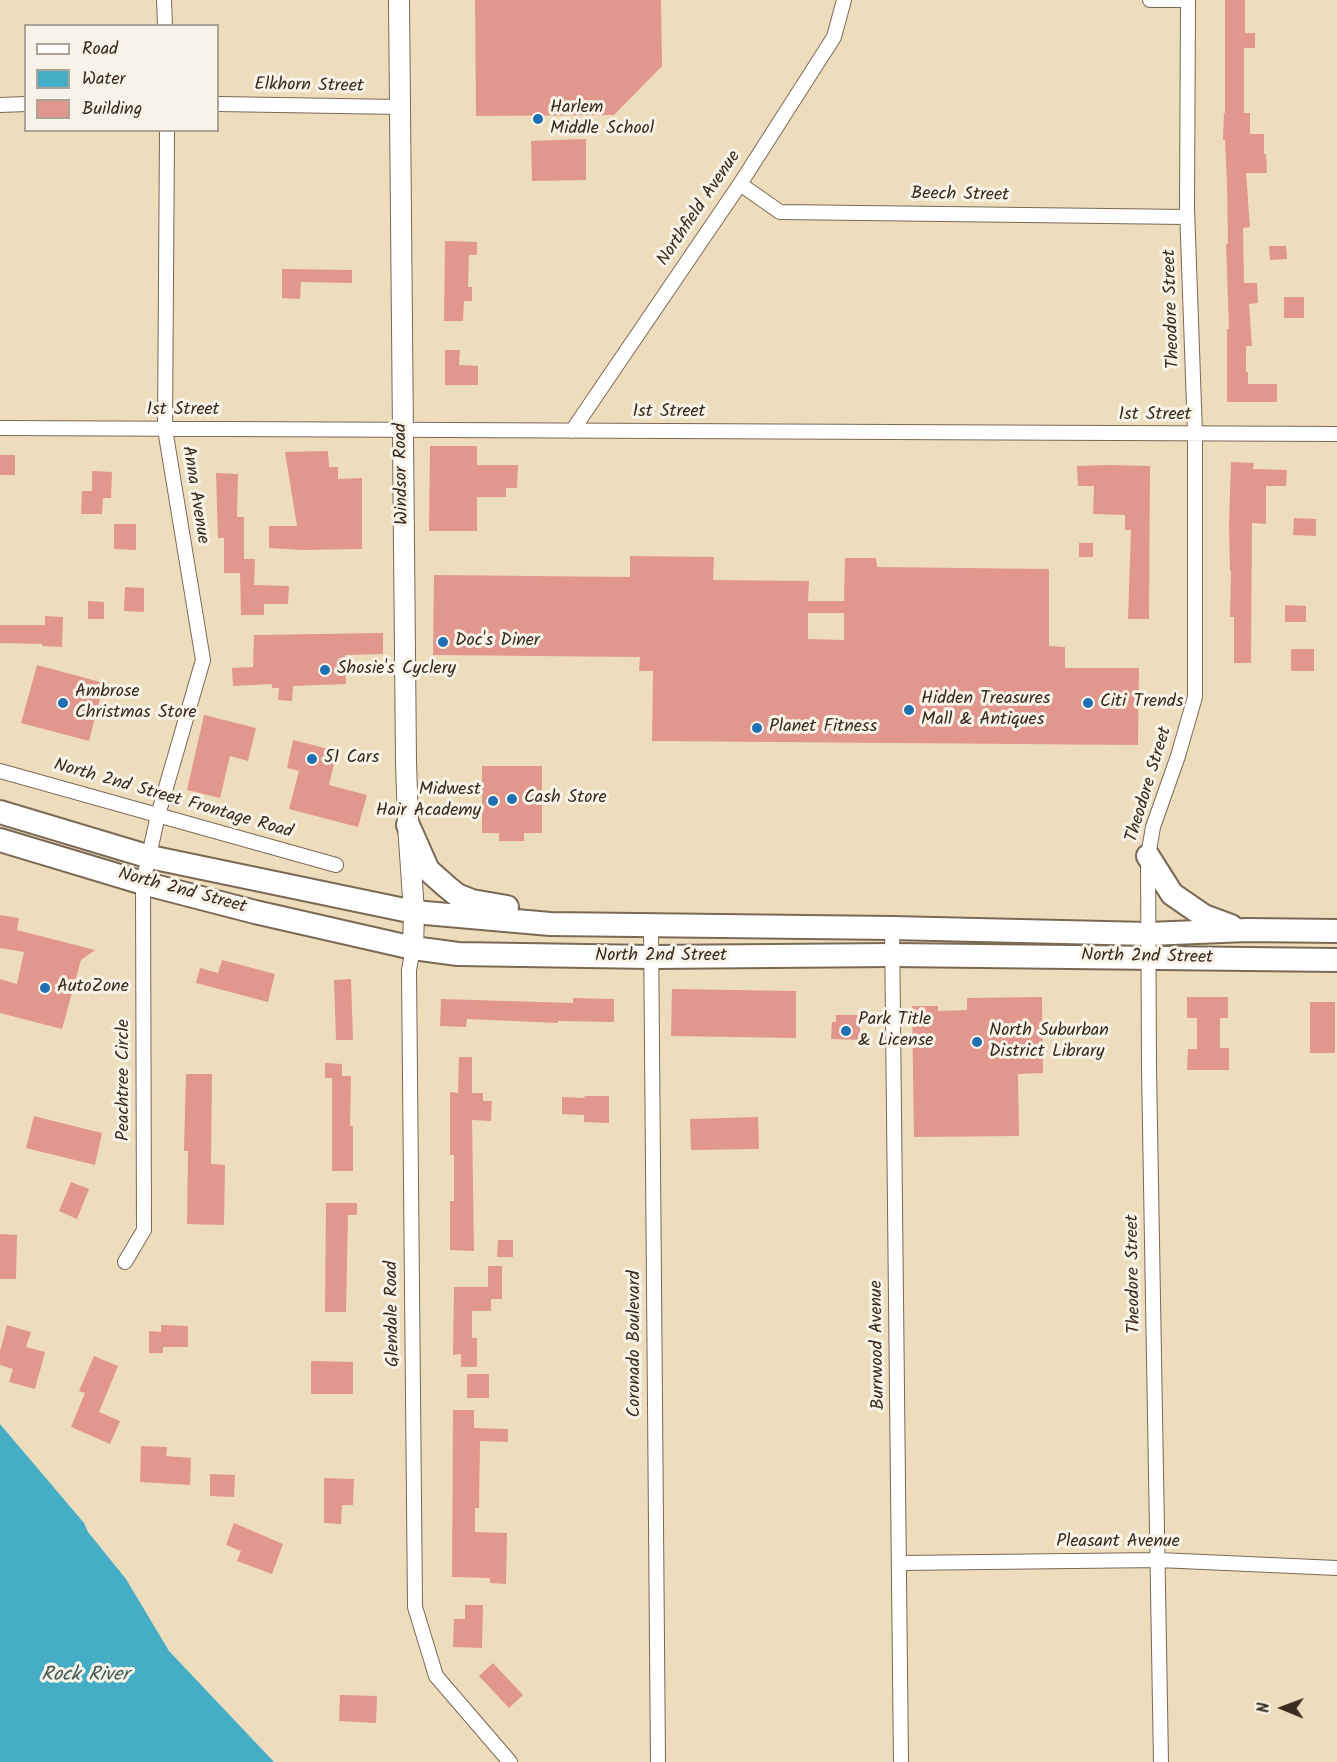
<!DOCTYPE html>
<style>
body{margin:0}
#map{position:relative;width:1337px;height:1762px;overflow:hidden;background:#eeddbc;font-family:Kalam,sans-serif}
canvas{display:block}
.legend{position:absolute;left:24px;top:24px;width:195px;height:108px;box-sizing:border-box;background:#f7f3e8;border:2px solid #aca397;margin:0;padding:8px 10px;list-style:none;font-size:18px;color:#3b2a1e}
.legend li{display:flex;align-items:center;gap:12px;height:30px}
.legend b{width:30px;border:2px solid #aca397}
.north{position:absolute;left:1253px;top:1678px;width:60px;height:60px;-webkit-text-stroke:4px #f7f3e8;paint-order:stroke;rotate:271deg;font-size:16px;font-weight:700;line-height:24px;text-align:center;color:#3b2a1e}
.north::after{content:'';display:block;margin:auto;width:21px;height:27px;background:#3b2a1e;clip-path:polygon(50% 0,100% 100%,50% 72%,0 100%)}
</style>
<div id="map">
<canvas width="1337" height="1762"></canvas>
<ul class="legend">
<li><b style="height:8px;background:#fff"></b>Road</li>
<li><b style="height:16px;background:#46adc6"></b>Water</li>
<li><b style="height:16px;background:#e1978d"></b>Building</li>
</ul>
<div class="north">N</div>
</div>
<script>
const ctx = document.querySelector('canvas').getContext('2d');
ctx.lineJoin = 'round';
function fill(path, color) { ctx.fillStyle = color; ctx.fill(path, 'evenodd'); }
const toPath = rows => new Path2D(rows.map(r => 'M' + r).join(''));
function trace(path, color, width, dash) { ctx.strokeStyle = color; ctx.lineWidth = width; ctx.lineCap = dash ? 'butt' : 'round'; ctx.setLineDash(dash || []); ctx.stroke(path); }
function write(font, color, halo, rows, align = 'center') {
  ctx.font = font + ' Kalam,sans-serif'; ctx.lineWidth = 6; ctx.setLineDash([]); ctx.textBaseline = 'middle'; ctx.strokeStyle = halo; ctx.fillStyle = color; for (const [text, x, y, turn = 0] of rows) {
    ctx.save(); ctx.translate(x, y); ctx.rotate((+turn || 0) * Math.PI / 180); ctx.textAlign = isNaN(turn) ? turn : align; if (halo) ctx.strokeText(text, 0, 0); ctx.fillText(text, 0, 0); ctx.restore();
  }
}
fill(toPath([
 [0,1424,84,1523,88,1532,126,1579,169,1651,274,1762,0,1762]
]), '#46adc6');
fill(toPath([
 [475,0,661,0,662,66,614,115,476,116],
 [1225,0,1245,0,1245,33,1255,33,1255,48,1244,48,1244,113,1250,113,1250,134,1264,134,1264,154,1266,154,1267,173,1246,173,1250,227,1243,228,1244,283,1257,283,1258,303,1249,304,1252,346,1246,346,1246,372,1248,372,1248,384,1277,384,1277,402,1227,402,1227,329,1229,329,1226,244,1228,244,1227,184,1225,140,1223,140,1224,113,1225,113],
 [586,139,586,180,532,181,531,141],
 [445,241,477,242,477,255,469,255,468,287,472,287,472,301,464,301,463,321,444,321],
 [1269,246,1286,246,1287,259,1270,260],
 [282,269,352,270,352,283,301,282,300,299,282,298],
 [1284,297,1304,297,1304,318,1284,318],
 [445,350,460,350,459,365,478,366,478,385,445,385],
 [430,446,477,446,477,465,518,465,517,488,506,488,506,497,477,497,477,531,429,531],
 [328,451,329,467,338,467,338,479,362,478,362,549,302,550,269,548,269,526,297,526,285,452],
 [0,455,15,455,15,475,0,475],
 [1231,462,1254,463,1253,469,1287,470,1286,486,1266,486,1266,524,1252,523,1251,663,1234,663,1234,617,1230,617,1231,571,1230,571,1229,523],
 [1109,465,1150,466,1149,619,1128,619,1131,530,1125,530,1125,515,1093,514,1094,486,1078,486,1077,466],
 [92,471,112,472,111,498,103,498,102,514,81,514,82,491,92,491],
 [216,473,238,474,237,517,244,517,244,559,255,559,254,585,289,586,288,604,264,604,264,615,241,615,240,573,224,573,224,538,218,538],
 [1294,518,1316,519,1316,536,1293,535],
 [114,524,136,524,136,550,114,549],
 [1079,543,1093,543,1093,557,1079,557],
 [630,556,714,557,713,580,809,581,808,601,844,601,845,558,876,558,877,567,1049,569,1049,646,1065,647,1065,668,1139,668,1138,745,652,741,653,671,639,671,640,657,433,655,434,575,630,577],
 [808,613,844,613,844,640,808,639],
 [125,587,144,588,144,612,124,611],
 [88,601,104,602,104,619,88,619],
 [1285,605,1306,606,1306,622,1285,622],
 [45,616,63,617,62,647,42,646,42,644,0,643,0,625,45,625],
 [383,633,383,654,345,655,346,684,293,686,292,701,278,700,279,688,272,688,272,684,233,686,232,668,253,667,254,635],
 [1291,649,1314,649,1314,671,1291,671],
 [37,665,104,683,89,741,21,723],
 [204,715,256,728,248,761,230,756,220,798,187,790],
 [293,740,337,751,329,785,367,795,358,827,289,809,299,771,287,768],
 [482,766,542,766,542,833,524,833,524,841,499,841,499,833,482,833],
 [0,915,19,918,17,930,95,950,81,960,62,1029,0,1013,0,979,17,984,24,952,0,948],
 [222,960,275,974,268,1002,196,983,200,968,218,973],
 [351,979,353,1040,336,1040,334,980],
 [672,989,796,991,796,1038,671,1036],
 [1042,997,1043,1073,1018,1074,1019,1136,914,1137,912,1006,938,1006,938,1011,967,1010,967,998],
 [1187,997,1228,997,1228,1018,1220,1018,1220,1048,1229,1048,1229,1070,1187,1070,1188,1049,1197,1049,1197,1018,1187,1018],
 [573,998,614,999,614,1022,558,1021,558,1023,467,1019,466,1027,440,1026,441,999,573,1003],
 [1310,1002,1335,1002,1335,1053,1310,1053],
 [836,1015,860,1015,860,1040,831,1039,832,1022,836,1022],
 [459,1057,472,1057,472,1093,483,1093,483,1101,492,1101,491,1121,472,1120,474,1251,450,1250,450,1201,454,1201,454,1155,450,1155,450,1092,458,1093],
 [325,1063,342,1064,342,1076,351,1076,350,1126,353,1126,353,1171,332,1171,332,1078,325,1078],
 [186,1074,212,1074,211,1164,225,1165,224,1225,187,1224,188,1151,184,1151],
 [585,1096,609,1096,609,1123,584,1122,584,1115,562,1114,562,1097,584,1098],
 [34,1116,102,1133,95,1165,26,1148],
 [758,1117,759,1149,691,1150,690,1119],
 [71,1182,89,1189,77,1219,59,1211],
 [326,1203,357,1203,357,1215,348,1215,346,1312,325,1312],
 [0,1234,17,1235,16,1279,0,1279],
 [498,1240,513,1240,513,1257,497,1257],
 [488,1266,502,1266,502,1299,491,1299,491,1311,472,1311,472,1338,477,1338,477,1367,461,1367,461,1354,453,1355,454,1287,488,1287],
 [7,1325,31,1332,26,1347,45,1352,35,1389,9,1382,13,1369,0,1365,0,1351],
 [161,1325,188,1326,188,1347,163,1347,163,1353,149,1353,149,1331,161,1332],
 [94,1356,118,1366,99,1412,120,1421,110,1444,71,1427,85,1393,79,1391],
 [311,1361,353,1362,353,1394,311,1394],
 [467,1374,489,1374,489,1398,467,1398],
 [453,1410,474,1410,474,1428,508,1429,508,1442,480,1441,479,1508,475,1508,475,1532,507,1533,506,1584,490,1583,490,1578,452,1577],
 [141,1446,167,1447,166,1456,191,1458,190,1485,140,1482],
 [210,1474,235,1475,234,1497,210,1496],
 [324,1478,354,1479,353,1505,342,1505,341,1524,324,1523],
 [234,1523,283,1544,272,1574,237,1561,241,1551,226,1545],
 [465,1605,483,1605,482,1648,453,1647,454,1619,465,1619],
 [493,1663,523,1695,509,1708,479,1676],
 [340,1695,377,1696,376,1723,339,1721]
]), '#e1978d');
const street = toPath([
 [164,0,165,26],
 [1150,0,1188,0],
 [218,104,400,107],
 [0,105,26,104],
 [740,184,780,212,1187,217],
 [0,428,1337,434],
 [572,431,740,184,834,37,844,0],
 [0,771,336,865],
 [651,926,658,1762],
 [892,928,901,1762],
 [413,948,409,970,415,1607,436,1676,510,1762],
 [125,1262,144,1230,143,883,158,815,203,660,165,429,167,130],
 [899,1563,1159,1560,1337,1568],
 [1161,1762,1149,1068,1148,856,1153,827,1178,756,1195,697,1195,434,1187,208,1188,0]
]);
const secondary = toPath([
 [399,0,406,761,408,825,414,912,413,948]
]);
const primary = toPath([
 [0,812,150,857,414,912,550,924,892,928,1148,934,1247,930,1337,931],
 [408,825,428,870,446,886,457,895,472,901,507,907],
 [0,840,143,883,255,912,413,948,458,954,651,957,892,955,1337,960],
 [1148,856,1172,894,1204,916,1231,926]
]);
trace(street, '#7a6955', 16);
trace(secondary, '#7a6955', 22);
trace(primary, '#7a6955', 26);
trace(street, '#fff', 14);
trace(secondary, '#fff', 20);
trace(primary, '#fff', 22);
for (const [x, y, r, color] of [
 [538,119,6,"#1f6fb2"],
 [443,642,6,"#1f6fb2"],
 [325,670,6,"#1f6fb2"],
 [63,703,6,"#1f6fb2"],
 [1088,703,6,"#1f6fb2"],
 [909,710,6,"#1f6fb2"],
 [757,728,6,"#1f6fb2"],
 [312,759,6,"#1f6fb2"],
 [512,799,6,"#1f6fb2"],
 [493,801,6,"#1f6fb2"],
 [45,988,6,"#1f6fb2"],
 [846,1031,6,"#1f6fb2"],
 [977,1042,6,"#1f6fb2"]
]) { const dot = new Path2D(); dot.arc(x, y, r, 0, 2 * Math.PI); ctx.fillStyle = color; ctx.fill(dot); trace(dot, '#f7f3e8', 2); }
write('18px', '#3b2a1e', '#f7f3e8', [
 ["Elkhorn Street",309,87,1],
 ["Beech Street",960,196,1],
 ["Northfield Avenue",700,209,-56],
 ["Theodore Street",1173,309,-92],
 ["1st Street",183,411],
 ["1st Street",669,413],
 ["1st Street",1155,416],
 ["Windsor Road",403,474,-91],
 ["Anna Avenue",194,495,81],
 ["Theodore Street",1150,785,-73],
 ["North 2nd Street Frontage Road",173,800,16],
 ["North 2nd Street",182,892,15],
 ["North 2nd Street",661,957],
 ["North 2nd Street",1147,958,1],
 ["Peachtree Circle",125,1080,-90],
 ["Theodore Street",1135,1274,-91],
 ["Glendale Road",394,1314,-91],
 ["Coronado Boulevard",636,1344,-90],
 ["Burrwood Avenue",879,1345,-91],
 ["Pleasant Avenue",1118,1543]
]);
write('18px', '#3b2a1e', '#f7f3e8', [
 ["Harlem",550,109],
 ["Middle School",550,130],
 ["Doc's Diner",455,642],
 ["Shosie's Cyclery",337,670],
 ["Ambrose",75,693],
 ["Christmas Store",75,714],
 ["Hidden Treasures",921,700],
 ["Mall & Antiques",921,721],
 ["Citi Trends",1100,703],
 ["Planet Fitness",769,728],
 ["51 Cars",324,759],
 ["Midwest",481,791,"right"],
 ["Hair Academy",481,812,"right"],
 ["Cash Store",524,799],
 ["AutoZone",57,988],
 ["Park Title",858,1021],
 ["& License",858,1042],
 ["North Suburban",989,1032],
 ["District Library",989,1053]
], 'left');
write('italic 20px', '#3f5859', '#f7f3e8', [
 ["Rock River",85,1677]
]);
</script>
